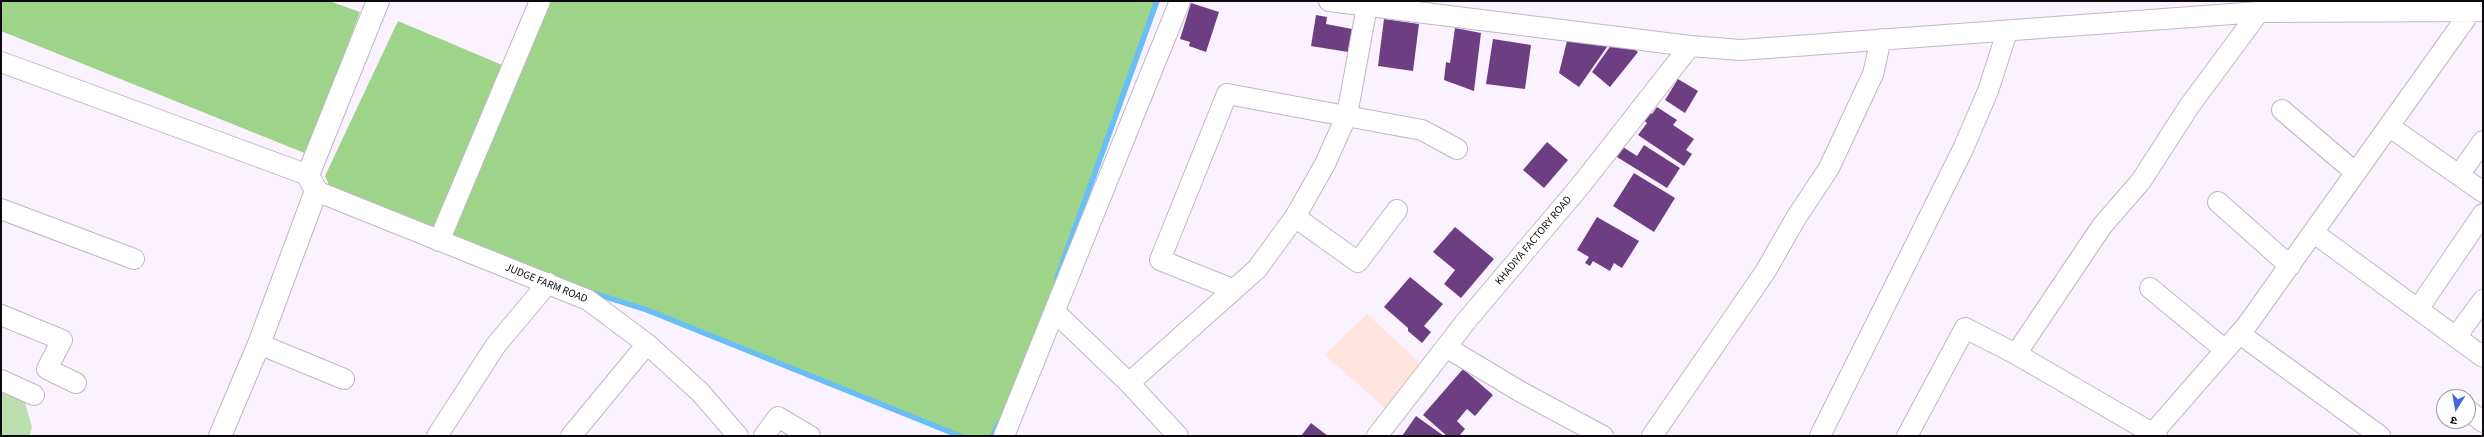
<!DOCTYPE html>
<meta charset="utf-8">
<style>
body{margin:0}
#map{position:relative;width:2484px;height:437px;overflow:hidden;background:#faf2fe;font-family:"Source Sans 3","Noto Sans Devanagari",sans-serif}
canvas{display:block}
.frame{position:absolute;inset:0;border:2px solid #0d0a0f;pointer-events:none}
.north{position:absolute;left:2436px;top:389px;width:40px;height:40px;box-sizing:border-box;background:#fff;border:1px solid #9e9d9f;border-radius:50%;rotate:191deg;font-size:11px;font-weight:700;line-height:16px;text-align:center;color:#0d0a0f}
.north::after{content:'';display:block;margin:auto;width:14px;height:18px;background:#4467da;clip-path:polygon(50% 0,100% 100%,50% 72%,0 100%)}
</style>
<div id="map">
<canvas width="2484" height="437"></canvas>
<div class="frame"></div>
<div class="north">उ</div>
</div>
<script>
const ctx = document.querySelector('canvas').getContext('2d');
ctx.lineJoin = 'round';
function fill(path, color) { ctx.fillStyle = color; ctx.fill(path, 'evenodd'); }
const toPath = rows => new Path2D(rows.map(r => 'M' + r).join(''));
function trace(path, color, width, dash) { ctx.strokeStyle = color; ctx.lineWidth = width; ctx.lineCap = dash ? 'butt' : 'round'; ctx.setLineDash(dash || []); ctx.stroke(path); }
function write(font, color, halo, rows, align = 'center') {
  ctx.font = font + ' "Source Sans 3",sans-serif'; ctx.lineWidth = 4; ctx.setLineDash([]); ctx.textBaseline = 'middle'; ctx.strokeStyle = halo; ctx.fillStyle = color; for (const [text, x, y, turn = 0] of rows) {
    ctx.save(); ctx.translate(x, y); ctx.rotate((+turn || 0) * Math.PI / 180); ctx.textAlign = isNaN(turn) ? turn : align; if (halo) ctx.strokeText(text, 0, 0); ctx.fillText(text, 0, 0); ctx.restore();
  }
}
fill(toPath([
 [1367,314,1422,365,1386,409,1325,355]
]), '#ffe5de');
fill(toPath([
 [1,387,23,396,32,427,30,436,1,436]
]), '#bcdfaf');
fill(toPath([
 [1,1,329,1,360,12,307,154,1,31],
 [551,1,1157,1,1046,310,993,436,960,436,647,310,560,283,464,240,329,185,325,176,398,21,521,73]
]), '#9dd489');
trace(toPath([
 [1057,278,1157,1],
 [590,292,647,310,960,436],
 [993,436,999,422]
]), '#69bef7', 5.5);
fill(toPath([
 [1191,3,1219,12,1206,52,1189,46,1190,42,1180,39],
 [1316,15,1327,17,1326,24,1352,29,1348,52,1311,46],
 [1384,19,1419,24,1413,71,1378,66],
 [1455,28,1481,33,1474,91,1444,80,1446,62,1450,63],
 [1568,37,1592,39,1607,47,1579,87,1559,73],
 [1493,39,1531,45,1525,89,1486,84],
 [1614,41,1626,43,1638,52,1610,87,1592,72],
 [1678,79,1698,91,1685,113,1665,100],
 [1657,107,1677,120,1673,125,1694,139,1686,150,1692,154,1684,166,1638,135,1647,123,1641,118,1646,110,1652,114],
 [1547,142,1568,160,1544,188,1523,170],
 [1644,145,1680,168,1667,188,1617,157,1623,147,1637,156],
 [1634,173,1675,198,1654,232,1613,206],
 [1597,217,1639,241,1622,268,1614,263,1610,271,1593,261,1590,266,1585,263,1589,257,1577,250],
 [1455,227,1494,259,1461,298,1444,284,1455,270,1433,252],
 [1410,277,1443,304,1424,326,1431,332,1422,343,1408,331,1408,328,1384,307],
 [1463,369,1493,395,1475,416,1467,409,1457,421,1465,429,1459,436,1447,436,1423,415],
 [1416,416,1444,436,1402,436],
 [1311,423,1328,436,1301,436]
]), '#6d3e81');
const minor = toPath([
 [1329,1,1690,46,1741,50,2259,12,2483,11],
 [1,62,308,175],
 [2282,110,2356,173],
 [2390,127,2483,192],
 [2459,175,2483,141],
 [316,191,588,300,647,344,700,392,738,436],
 [2218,202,2290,266],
 [1,209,134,259],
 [1295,217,1358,262,1397,210],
 [2314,233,2483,357],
 [439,241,540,1],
 [2150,288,2225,350],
 [1232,289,1160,260,1227,94,1422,130,1457,149],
 [2418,309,2483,214],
 [1055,312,1129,383,1178,436],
 [1,315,62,340,47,369,76,383],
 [2240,334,2380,436],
 [2456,337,2483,300],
 [259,344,344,379],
 [1446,347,1521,392,1603,436],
 [2016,354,2102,226,2141,181,2190,105,2259,12],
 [1,380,34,395],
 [1129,383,1257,269,1295,217,1325,164,1347,115,1367,6],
 [2468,410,2483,422],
 [2153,433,2247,325,2471,11],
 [437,436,496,345,548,283],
 [571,436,647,344],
 [764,436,778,417,810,436],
 [1004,436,1180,1],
 [1377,436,1467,320,1581,185,1690,46],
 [1652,436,1765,272,1796,218,1829,168,1873,74,1881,39],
 [1820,436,1963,149,1988,91,2007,32],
 [1907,436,1965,328,2016,354,2157,436]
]);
const major = toPath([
 [220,436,259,344,316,191,308,175,378,1]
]);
trace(minor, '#c1b7c5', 22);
trace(major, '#c1b7c5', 24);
trace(minor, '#fff', 20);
trace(major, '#fff', 22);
write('11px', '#0d0a0f', '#fff', [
 ["KHADIYA FACTORY ROAD",1534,241,-50],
 ["JUDGE FARM ROAD",546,284,22]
]);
</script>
